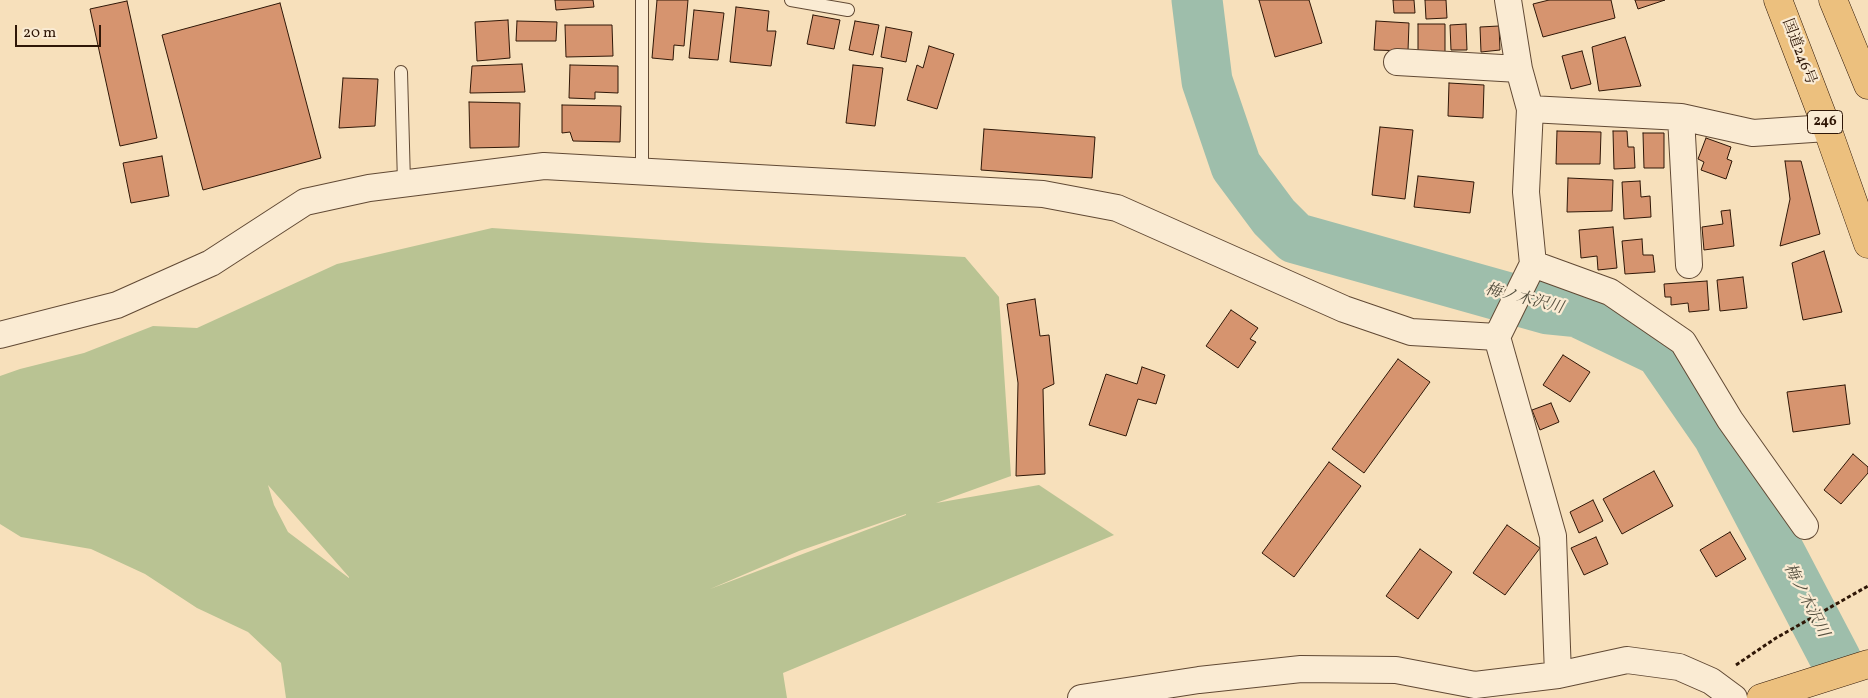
<!DOCTYPE html>
<meta charset="utf-8">
<style>
body{margin:0}
#map{position:relative;width:1868px;height:698px;overflow:hidden;background:#f7e0bb;font-family:Vollkorn,serif}
canvas{display:block}
.scale{position:absolute;left:15px;top:25px;width:86px;height:22px;box-sizing:border-box;border:2px solid #2f1707;border-top:0;padding-left:6px;font-size:15px;line-height:18px;white-space:nowrap;color:#2f1707;-webkit-text-stroke:4px #faebd3;paint-order:stroke}
</style>
<div id="map">
<canvas width="1868" height="698"></canvas>
<div class="scale">20 m</div>
</div>
<script>
const ctx = document.querySelector('canvas').getContext('2d');
ctx.lineJoin = 'round';
function fill(path, color) { ctx.fillStyle = color; ctx.fill(path, 'evenodd'); }
const toPath = rows => new Path2D(rows.map(r => 'M' + r).join(''));
function trace(path, color, width, dash) { ctx.strokeStyle = color; ctx.lineWidth = width; ctx.lineCap = dash ? 'butt' : 'round'; ctx.setLineDash(dash || []); ctx.stroke(path); }
function write(font, color, halo, rows, align = 'center') {
  ctx.font = font + ' Vollkorn,"Noto Serif JP",serif'; ctx.lineWidth = 4.5; ctx.setLineDash([]); ctx.textBaseline = 'middle'; ctx.strokeStyle = halo; ctx.fillStyle = color; for (const [text, x, y, turn = 0] of rows) {
    ctx.save(); ctx.translate(x, y); ctx.rotate((+turn || 0) * Math.PI / 180); ctx.textAlign = isNaN(turn) ? turn : align; if (halo) ctx.strokeText(text, 0, 0); ctx.fillText(text, 0, 0); ctx.restore();
  }
}
fill(toPath([
 [492,228,708,243,965,257,999,297,1011,476,936,503,1039,485,1114,535,783,673,787,698,286,698,281,663,248,632,197,608,145,574,91,549,21,537,0,524,0,376,20,369,84,353,153,326,197,328,337,264],
 [268,485,349,577,349,578,288,532,274,505],
 [906,514,906,515,710,589,799,551]
]), '#b9c393');
trace(toPath([
 [1197,0,1207,81,1236,166,1274,217,1295,238,1548,309,1578,312,1660,351,1718,435,1836,660]
]), '#9ebeab', 51);
const building = toPath([
 [555,0,593,0,594,7,556,10,555,0],
 [657,0,688,0,684,46,674,45,673,60,652,58,657,0],
 [1259,0,1309,0,1322,43,1275,57,1259,0],
 [1393,0,1414,0,1415,13,1394,13,1393,0],
 [1425,0,1446,0,1447,18,1426,19,1425,0],
 [1549,0,1611,0,1615,18,1543,37,1533,4,1549,0],
 [1635,0,1665,0,1638,9,1635,0],
 [127,1,157,138,120,146,90,9,127,1],
 [280,3,321,158,203,190,162,35,280,3],
 [736,7,769,11,767,31,776,31,771,66,730,62,736,7],
 [694,10,724,13,718,60,689,58,694,10],
 [813,15,840,20,834,49,807,44,813,15],
 [508,20,510,58,477,61,475,22,508,20],
 [517,21,557,22,556,41,516,41,517,21],
 [855,21,879,25,873,55,849,50,855,21],
 [1376,21,1409,23,1408,51,1374,50,1376,21],
 [1418,24,1445,24,1445,52,1418,51,1418,24],
 [1466,24,1467,50,1451,50,1450,25,1466,24],
 [565,25,612,25,613,56,566,57,565,25],
 [1499,26,1500,50,1481,52,1480,27,1499,26],
 [886,27,912,32,906,62,881,57,886,27],
 [1625,37,1641,86,1599,91,1592,47,1625,37],
 [929,46,954,54,937,109,907,100,917,65,923,68,929,46],
 [1582,51,1591,84,1571,89,1562,56,1582,51],
 [522,64,525,92,470,93,472,66,522,64],
 [570,65,618,66,618,93,595,92,595,99,569,98,570,65],
 [853,65,883,68,875,126,846,123,853,65],
 [343,78,378,79,375,126,339,128,343,78],
 [1449,83,1484,85,1483,118,1448,116,1449,83],
 [469,102,520,103,519,147,470,148,469,102],
 [562,105,621,106,620,142,573,141,570,132,562,133,562,105],
 [1380,127,1413,130,1405,199,1372,195,1380,127],
 [984,129,1095,137,1092,178,981,170,984,129],
 [1557,131,1601,132,1600,164,1556,164,1557,131],
 [1613,131,1627,131,1628,147,1634,147,1635,168,1614,169,1613,131],
 [1643,133,1664,133,1664,168,1644,168,1643,133],
 [1706,138,1731,147,1727,159,1732,161,1726,179,1701,170,1704,162,1698,159,1706,138],
 [162,156,169,196,131,203,123,163,162,156],
 [1785,161,1801,161,1820,234,1780,246,1790,199,1785,161],
 [1418,176,1474,182,1470,213,1414,207,1418,176],
 [1568,178,1613,180,1612,211,1567,212,1568,178],
 [1640,181,1641,197,1650,196,1651,217,1624,219,1622,182,1640,181],
 [1730,210,1734,246,1704,250,1702,227,1723,224,1721,211,1730,210],
 [1613,227,1617,268,1598,270,1597,256,1581,258,1579,230,1613,227],
 [1642,239,1643,255,1653,255,1655,272,1625,274,1622,241,1642,239],
 [1824,251,1842,312,1803,320,1792,263,1824,251],
 [1743,277,1747,308,1720,311,1717,280,1743,277],
 [1707,281,1709,310,1689,312,1688,303,1671,305,1671,297,1665,297,1664,284,1707,281],
 [1035,299,1040,336,1049,335,1054,384,1043,389,1045,474,1016,476,1018,383,1007,304,1035,299],
 [1231,310,1258,328,1250,339,1256,342,1238,368,1206,346,1231,310],
 [1563,355,1590,372,1570,402,1543,385,1563,355],
 [1398,359,1430,382,1364,473,1332,449,1398,359],
 [1142,367,1165,375,1156,404,1138,399,1126,436,1089,425,1106,374,1137,384,1142,367],
 [1845,385,1850,424,1793,432,1787,392,1845,385],
 [1551,403,1559,422,1540,430,1532,410,1551,403],
 [1853,454,1868,467,1868,473,1841,504,1824,490,1853,454],
 [1329,462,1361,486,1294,577,1262,553,1329,462],
 [1654,471,1673,506,1622,534,1603,499,1654,471],
 [1593,500,1603,521,1579,533,1570,512,1593,500],
 [1507,525,1540,548,1505,595,1473,573,1507,525],
 [1730,532,1746,559,1716,577,1700,550,1730,532],
 [1596,537,1608,564,1584,575,1571,548,1596,537],
 [1420,549,1452,572,1418,619,1386,596,1420,549]
]);
fill(building, '#d6946f');
trace(building, '#2f1707', 1);
const lane = toPath([
 [642,0,642,172],
 [791,0,848,10],
 [401,72,404,183]
]);
const street = toPath([
 [1397,62,1519,69],
 [1530,109,1681,117,1753,133,1827,128],
 [1681,117,1689,265],
 [1533,264,1610,292,1683,342,1730,420,1805,526],
 [0,335,117,305,211,263,305,202,369,188,544,166,1043,194,1117,208,1344,309,1411,332,1497,337,1533,264,1526,192,1530,109,1519,69,1508,0],
 [1497,337,1553,536,1558,675],
 [1081,698,1199,680,1301,669,1396,670,1475,685,1558,675,1627,660,1679,667,1711,681,1734,698]
]);
const highway = toPath([
 [1778,0,1827,128,1868,244],
 [1833,0,1868,85],
 [1761,698,1868,664]
]);
trace(lane, '#614934', 14);
trace(street, '#614934', 28);
trace(highway, '#2f1707', 29);
trace(toPath([
 [1736,665,1776,638,1868,586]
]), '#2f1707', 3, [4, 2.5]);
trace(lane, '#faebd3', 12);
trace(street, '#faebd3', 26);
trace(highway, '#ecc07e', 28);
for (const [x, y, w] of [
 [1825,122,35]
]) { const box = new Path2D(); box.roundRect(x - w / 2, y - 11.5, w, 23, 4); ctx.fillStyle = '#faebd3'; ctx.fill(box); trace(box, '#2f1707', 1); }
write('bold 14px', '#2f1707', null, [
 ["246",1825,122]
]);
write('15px', '#2f1707', '#faebd3', [
 ["国道246号",1798,52,69]
]);
write('italic 16px', '#565140', '#faebd3', [
 ["梅ノ木沢川",1524,300,14],
 ["梅ノ木沢川",1805,601,63]
]);
</script>
